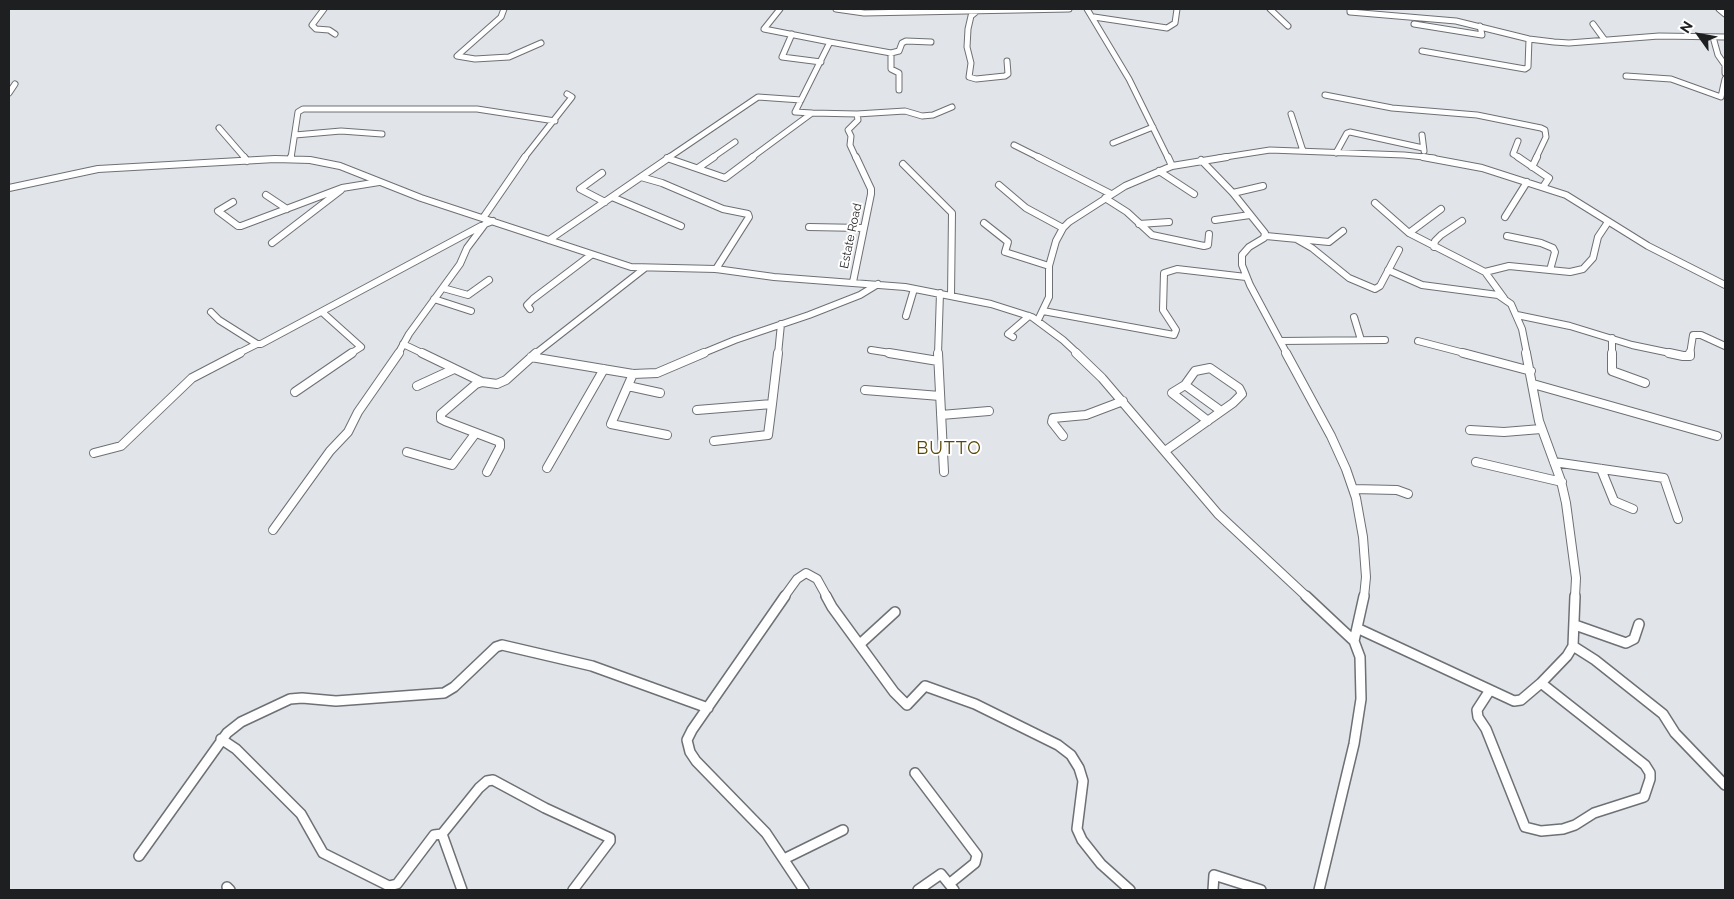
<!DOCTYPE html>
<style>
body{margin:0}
#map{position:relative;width:1734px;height:899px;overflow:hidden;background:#e1e4e8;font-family:Raleway,sans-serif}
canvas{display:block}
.frame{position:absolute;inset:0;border:10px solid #1e1f21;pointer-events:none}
.north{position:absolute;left:1674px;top:10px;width:50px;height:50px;-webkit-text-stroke:4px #fff;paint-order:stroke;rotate:302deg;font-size:14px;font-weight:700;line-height:20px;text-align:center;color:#1e1f21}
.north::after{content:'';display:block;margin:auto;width:18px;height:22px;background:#1e1f21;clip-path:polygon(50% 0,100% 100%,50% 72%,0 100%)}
</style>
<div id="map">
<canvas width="1734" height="899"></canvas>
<div class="frame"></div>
<div class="north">N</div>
</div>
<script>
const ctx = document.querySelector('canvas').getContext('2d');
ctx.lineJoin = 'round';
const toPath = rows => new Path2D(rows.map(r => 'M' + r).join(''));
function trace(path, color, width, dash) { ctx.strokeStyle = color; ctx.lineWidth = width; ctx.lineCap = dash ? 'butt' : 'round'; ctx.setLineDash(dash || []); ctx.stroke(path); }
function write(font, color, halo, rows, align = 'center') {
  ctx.font = font + ' Raleway,sans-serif'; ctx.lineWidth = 4; ctx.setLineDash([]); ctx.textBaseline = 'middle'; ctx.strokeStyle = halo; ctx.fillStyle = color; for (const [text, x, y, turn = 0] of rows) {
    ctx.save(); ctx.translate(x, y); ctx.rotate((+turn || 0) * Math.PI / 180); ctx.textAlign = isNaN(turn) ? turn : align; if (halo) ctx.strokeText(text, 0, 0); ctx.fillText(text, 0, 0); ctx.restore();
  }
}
const minorFar3 = toPath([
 [324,9,312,25,316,29,329,30,335,34],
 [504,9,501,17,457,56,475,59,509,57,541,43],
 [836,9,864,13,1069,9],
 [1087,9,1129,79,1168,158],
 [1270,9,1288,26],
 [1350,9,1350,12,1456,21,1529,39,1554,42,1569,43,1659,36,1725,37],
 [1719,9,1725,14],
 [977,11,971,16,968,29,967,47,971,63,969,77,976,79,1005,76,1008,74,1007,61],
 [1094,17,1167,28,1175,23,1177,9],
 [1414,24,1482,35,1480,26],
 [1593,24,1604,39],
 [792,34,782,57,821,62],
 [1713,37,1718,55,1725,65,1725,73],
 [830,42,891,53,891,69,899,73,899,90],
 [1422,51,1525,69,1528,67,1529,39],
 [891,53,899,51,902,43,906,41,931,42],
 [1626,76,1671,79,1721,97,1725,79],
 [9,93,15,84],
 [1325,95,1392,108,1477,115,1541,128,1545,130,1546,137,1536,158],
 [812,113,857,114,905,111,922,116,933,115,952,107],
 [1291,114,1303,151],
 [219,128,245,158],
 [295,135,341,131,382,134],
 [1422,135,1424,151],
 [1518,141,1513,154,1520,158],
 [1113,143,1153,127],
 [1014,145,1040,158],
 [1336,153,1347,133,1350,132,1423,148],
 [291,158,298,112,303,109,477,109,555,121],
 [524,158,572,97,567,94],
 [668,158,758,97,801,100],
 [712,158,735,142],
 [751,158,812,113,795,112,830,42,764,29,780,9],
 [856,158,850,145,851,136,848,130,858,120,857,114],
 [1219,158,1270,150,1404,155,1434,158]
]);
const minorFar2 = toPath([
 [244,157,247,161],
 [1038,157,1111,194],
 [1168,157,1172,166],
 [1423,157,1482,168,1566,195,1648,246,1725,285],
 [1518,157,1549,178,1543,187],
 [667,158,725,178,753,157],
 [291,159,291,157],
 [1201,160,1233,193,1265,233,1264,238,1249,247,1242,255,1242,265,1250,285,1280,341,1385,340],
 [903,164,952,213,951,296],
 [1532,167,1537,157],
 [698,168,714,157],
 [1159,171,1194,194],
 [602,173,580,189,605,202],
 [641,177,662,183,723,209,748,214,749,217,716,269],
 [999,185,1026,208,1063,228],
 [9,188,98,169,275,159,310,160,340,166,421,198,631,267,716,269,774,277,905,287,991,304,1032,317,1063,340,1078,354],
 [1233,193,1263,186],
 [266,195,287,209],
 [612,197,681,226],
 [1105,198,1127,212,1152,235,1204,246,1208,245,1209,234],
 [233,202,218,211,238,226,241,226,342,188,379,182],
 [1375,203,1409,233,1485,272,1509,266,1570,272,1583,269,1593,258,1598,237,1608,222],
 [1505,217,1527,182],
 [483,218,525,157],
 [1215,220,1250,215],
 [984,223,1008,242,1005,252,1049,266],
 [1139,224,1169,222],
 [809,227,863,228],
 [1409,233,1441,209],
 [1266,236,1329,242,1343,231],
 [1507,236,1541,243,1553,248,1555,252,1550,270],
 [549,240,670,157],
 [1298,240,1312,248,1349,278,1375,289,1380,286,1399,250],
 [272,243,341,190],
 [1434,247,1435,241,1441,235,1462,221],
 [1388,270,1422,285,1498,295,1511,304,1522,329,1527,354],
 [1485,272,1504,298],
 [853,282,871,194,871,189,856,157],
 [443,288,468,295,489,280],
 [434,299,471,311],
 [530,309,527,305,533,299,591,255],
 [1043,311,1174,335,1176,330,1163,310,1164,273,1177,269,1246,277],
 [211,312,219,320,257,344,261,344,481,226],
 [322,312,361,347,350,354],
 [1517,315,1570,326,1632,345,1675,354],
 [906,316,914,289],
 [1354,317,1361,340],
 [1038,320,1049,297,1049,266,1056,241,1063,228,1069,222,1125,186,1172,166,1227,157],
 [1013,337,1008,334,1029,316],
 [1612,338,1612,354],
 [1280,341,1287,354],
 [1418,341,1468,354],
 [403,344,424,354],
 [871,350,897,354],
 [237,354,257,344],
 [398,354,409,334,460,264,467,248,485,224,493,221],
 [535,354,645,268],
 [701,354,735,340,809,315,860,295,878,284],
 [778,354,781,324],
 [938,354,940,293],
 [1690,354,1693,335,1701,335,1725,346]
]);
const minorFar1 = toPath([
 [422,353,482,382],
 [889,353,938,361],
 [938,353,944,472],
 [1076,353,1102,378,1218,514,1307,597],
 [1286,353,1331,436,1346,469,1356,498,1363,537,1366,577,1364,597],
 [1463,353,1531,371],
 [1526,353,1539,421,1561,481,1566,503,1576,578,1575,597],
 [1612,353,1612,371,1645,383],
 [1669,353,1683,356,1690,356,1690,353],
 [531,357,633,374,657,373,704,353],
 [633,374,611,424,667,435],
 [1533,384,1717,436],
 [417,386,454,369],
 [628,386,660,393],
 [865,390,940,396],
 [295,392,352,353],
 [697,410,772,404,778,353],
 [941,415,989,411],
 [1208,421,1172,393,1185,385,1221,411],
 [1470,430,1504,432,1541,429],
 [1063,436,1052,422,1053,418,1086,415,1123,401],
 [714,441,768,435,772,404],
 [1165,451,1233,403,1242,394,1239,388,1210,368,1195,371,1185,385],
 [407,452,452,465,475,434],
 [94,453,121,446,192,378,240,353],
 [1476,462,1562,482],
 [1554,462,1664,478,1678,519],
 [547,468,604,369],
 [1601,469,1614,501,1633,509],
 [487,472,500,447,500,442,445,421,441,419,441,414,476,384,482,382,497,384,506,380,536,353],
 [1353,489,1397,490,1408,494],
 [273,530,330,451,348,432,358,412,399,353],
 [784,597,797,579,806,573,817,579,827,597]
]);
const minor = toPath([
 [785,596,692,730,687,740,690,752,696,761,766,833,804,890],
 [826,596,832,607,894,692,907,705,925,686,975,704,1058,745,1071,755,1079,768,1083,781,1077,829,1082,840,1101,864,1130,890],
 [1306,596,1354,641,1360,657,1361,699,1354,744,1319,890],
 [1575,625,1626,643,1634,639,1639,624],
 [1359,629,1514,701,1521,700,1541,683,1567,656,1573,646,1575,596],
 [1354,641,1364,596],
 [860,644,895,612],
 [1573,646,1595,660,1663,714,1675,733,1725,785],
 [1490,690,1477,710,1478,717,1486,729,1525,827,1541,831,1563,829,1575,825,1594,813,1644,797,1650,779,1650,773,1645,765,1541,683],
 [221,739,236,749,301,814,323,853,389,886,397,884,434,835,442,834],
 [915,773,977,855,975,863,949,884],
 [139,856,227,733,241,722,290,699,302,698,336,701,444,693,454,687,496,647,502,645,592,666,708,708],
 [784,859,843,830],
 [227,887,230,890],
 [462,890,442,834,479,788,487,781,493,780,545,808,610,838,610,841,573,890],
 [918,890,941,874,954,890],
 [1213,890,1214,875,1261,890]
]);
trace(minorFar3, '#6d7074', 7);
trace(minorFar2, '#6d7074', 8);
trace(minorFar1, '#6d7074', 10);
trace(minor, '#6d7074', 12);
trace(minorFar3, '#fff', 5);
trace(minorFar2, '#fff', 6);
trace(minorFar1, '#fff', 8);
trace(minor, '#fff', 9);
write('12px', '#1e1f21', '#fff', [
 ["Estate Road",851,236,-78]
]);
ctx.letterSpacing = '1px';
write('18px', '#5b4606', '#fff', [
 ["BUTTO",949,449]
]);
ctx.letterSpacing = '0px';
</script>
